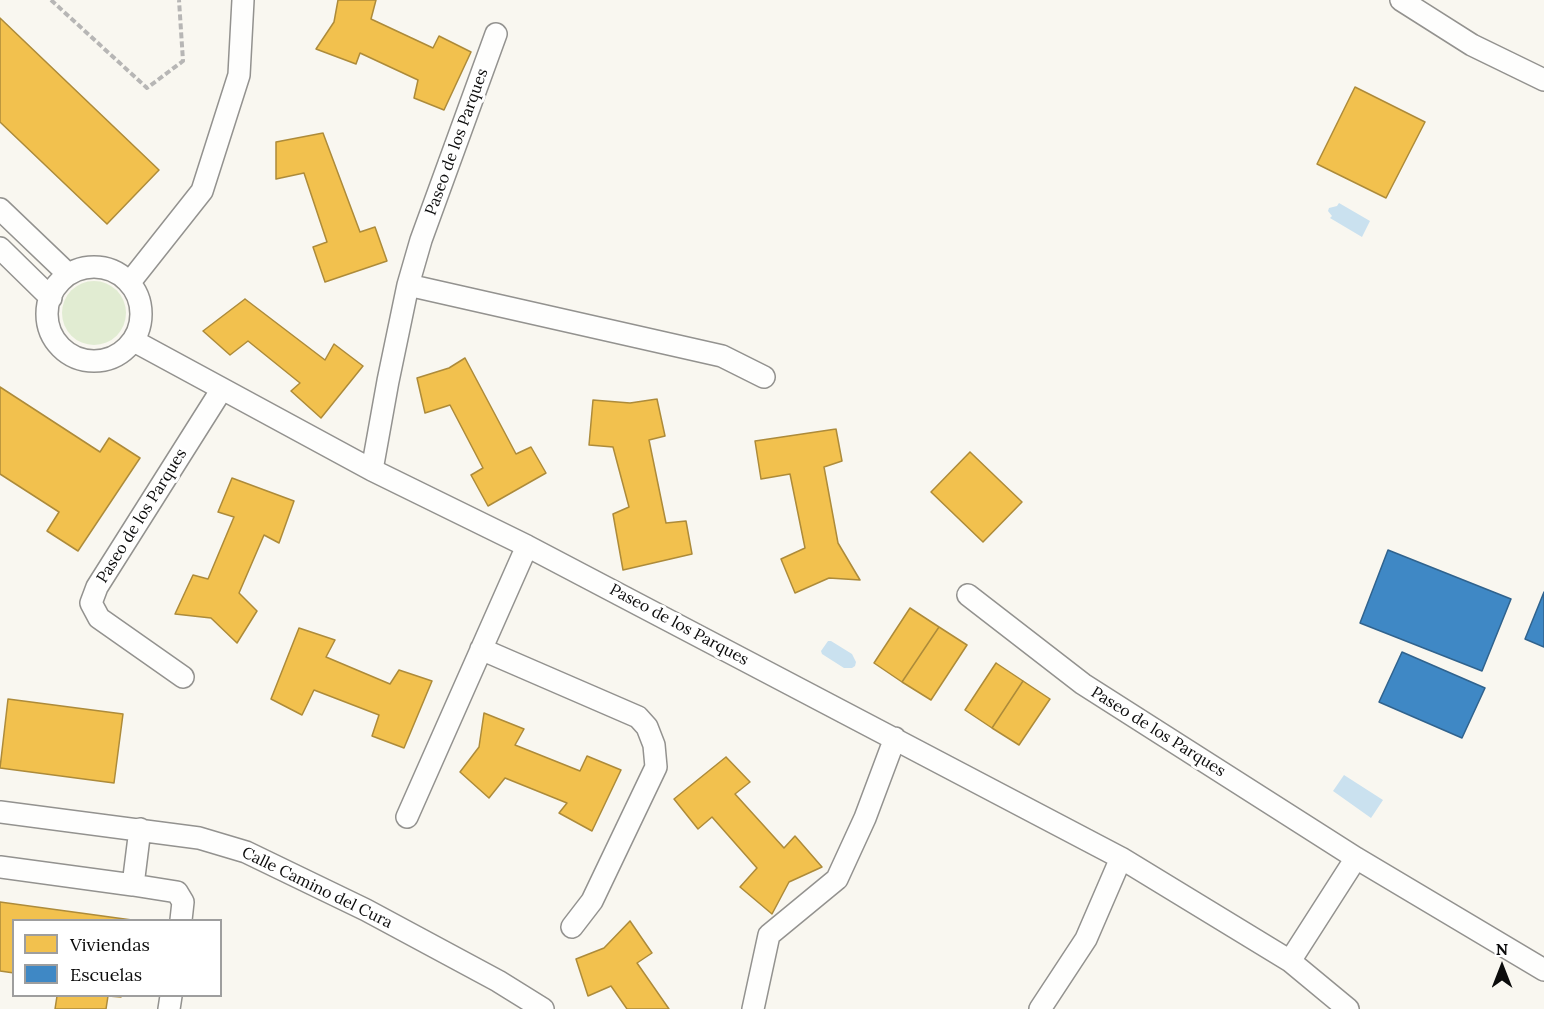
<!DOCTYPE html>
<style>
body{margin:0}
#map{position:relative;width:1544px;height:1009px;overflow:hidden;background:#f9f7f0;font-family:Lora,serif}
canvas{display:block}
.legend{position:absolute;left:12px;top:919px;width:210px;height:78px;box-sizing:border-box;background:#fff;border:2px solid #9e9e9e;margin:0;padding:8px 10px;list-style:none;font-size:18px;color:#0c0c0c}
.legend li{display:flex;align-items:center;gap:12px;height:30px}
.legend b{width:30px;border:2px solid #9e9e9e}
.north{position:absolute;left:1472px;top:937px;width:60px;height:60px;-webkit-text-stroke:4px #fff;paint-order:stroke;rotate:0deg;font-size:16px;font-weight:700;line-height:24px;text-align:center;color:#0c0c0c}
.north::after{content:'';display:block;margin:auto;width:21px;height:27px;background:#0c0c0c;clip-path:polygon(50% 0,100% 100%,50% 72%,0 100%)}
</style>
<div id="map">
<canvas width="1544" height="1009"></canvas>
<ul class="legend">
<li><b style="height:16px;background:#f2c14e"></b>Viviendas</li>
<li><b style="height:16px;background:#3f88c5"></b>Escuelas</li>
</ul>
<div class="north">N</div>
</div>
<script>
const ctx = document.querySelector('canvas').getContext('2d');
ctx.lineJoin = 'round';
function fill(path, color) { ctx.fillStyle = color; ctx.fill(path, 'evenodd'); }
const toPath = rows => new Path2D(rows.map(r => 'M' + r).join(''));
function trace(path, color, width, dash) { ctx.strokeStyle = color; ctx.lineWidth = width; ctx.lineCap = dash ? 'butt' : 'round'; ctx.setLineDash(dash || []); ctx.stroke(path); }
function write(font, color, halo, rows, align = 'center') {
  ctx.font = font + ' Lora,serif'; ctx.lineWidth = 6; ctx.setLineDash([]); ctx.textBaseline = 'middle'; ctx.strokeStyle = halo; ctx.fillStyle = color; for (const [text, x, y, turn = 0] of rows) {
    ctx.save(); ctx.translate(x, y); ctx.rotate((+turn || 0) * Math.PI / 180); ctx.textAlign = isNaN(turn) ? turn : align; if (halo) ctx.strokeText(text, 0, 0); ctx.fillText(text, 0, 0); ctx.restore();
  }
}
fill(toPath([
 '62 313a32 32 0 1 1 64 0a32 32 0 1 1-64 0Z'
]), '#e1ecd2');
fill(toPath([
 [1339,203,1370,221,1362,237,1330,218,1332,216,1328,211,1329,208,1337,206],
 [828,641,831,641,852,654,856,662,855,666,852,668,844,668,822,654,821,651],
 [1344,775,1383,800,1371,818,1333,791]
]), '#cae1ef');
const homes = toPath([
 [338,0,376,0,371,19,433,48,439,36,471,52,444,110,414,98,418,80,360,53,356,64,316,49,334,22,338,0],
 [0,18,159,170,107,224,0,122,0,18],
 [1355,87,1425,122,1386,198,1317,164,1355,87],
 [323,133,360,232,375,227,387,261,325,282,313,247,327,242,304,173,276,179,276,142,323,133],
 [245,299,325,360,334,344,363,366,321,418,291,391,300,383,248,341,230,355,203,331,245,299],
 [465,358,516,454,531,447,546,473,488,506,471,475,483,468,450,405,425,413,417,378,449,368,465,358],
 [0,387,100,452,109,438,140,458,78,551,47,531,59,512,0,474,0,387],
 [657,399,665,436,649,440,666,523,686,521,692,554,623,570,613,514,629,507,613,447,589,445,593,400,630,403,657,399],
 [836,429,842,461,824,467,838,543,860,580,829,578,795,593,781,559,805,548,790,474,761,479,755,441,836,429],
 [970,452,1022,502,983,542,931,492,970,452],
 [232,478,294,501,279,543,264,535,239,593,257,611,237,643,211,618,175,614,193,575,208,579,234,517,218,512,232,478],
 [910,608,939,627,902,682,874,663,910,608],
 [939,627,967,645,931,700,902,682,939,627],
 [299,628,335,640,326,657,390,684,399,670,432,681,404,748,372,736,379,715,314,690,302,715,271,699,299,628],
 [996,663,1023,681,992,728,965,710,996,663],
 [1023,681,1050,699,1019,745,992,728,1023,681],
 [8,699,123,714,114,783,0,768,8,699],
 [484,713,524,729,515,745,580,771,587,756,621,770,592,831,559,813,567,803,505,778,489,798,460,772,479,747,484,713],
 [726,757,750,782,735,794,784,848,795,836,822,867,789,882,772,914,740,887,757,868,712,817,698,829,674,799,726,757],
 [0,902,132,920,14,920,14,973,0,971,0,902],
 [630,921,652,953,637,963,669,1009,627,1009,611,986,588,996,576,959,604,948,630,921],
 [57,996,121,996,121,997,108,996,106,1009,55,1009,57,996]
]);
fill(homes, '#f2c14e');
trace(homes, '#ad8b3a', 1.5);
const schools = toPath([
 [1388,550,1511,599,1482,671,1360,623,1388,550],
 [1544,592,1544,647,1525,639,1544,592],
 [1402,652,1485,688,1462,738,1379,702,1402,652]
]);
fill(schools, '#3f88c5');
trace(schools, '#30638e', 1.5);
const street = toPath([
 [1401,0,1472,45,1544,80],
 [0,209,68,274],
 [0,248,51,298],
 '47 314a47 47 0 1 1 94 0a47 47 0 1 1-94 0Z',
 [130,282,202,191,239,75,243,0],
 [408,285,722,356,764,377],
 [134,341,372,470,527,546,1121,858,1290,961,1348,1009],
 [372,470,388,381,408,285,421,240,496,34],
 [968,595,1083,684,1356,858,1544,970],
 [481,649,638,717,647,727,654,745,656,767,592,901,572,927],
 [183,677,99,618,91,603,97,587,222,389],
 [0,812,199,838,246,852,366,910,498,981,543,1009],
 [407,817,527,546],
 [0,867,133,885,140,829],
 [133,885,177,892,183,902,181,920],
 [1290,961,1356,858],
 [169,1009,171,996],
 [753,1009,769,935,837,879,865,818,895,738],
 [1040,1009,1086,939,1121,858]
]);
trace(street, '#93928f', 24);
trace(toPath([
 [51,0,147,88,183,61,179,0]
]), '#b7b6b5', 4, [6, 3]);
trace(street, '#fefefd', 21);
write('16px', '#0c0c0c', '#fff', [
 ["Paseo de los Parques",457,142,-70],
 ["Paseo de los Parques",142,516,-58],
 ["Paseo de los Parques",679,625,28],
 ["Paseo de los Parques",1158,732,32],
 ["Calle Camino del Cura",317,888,26]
]);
</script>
